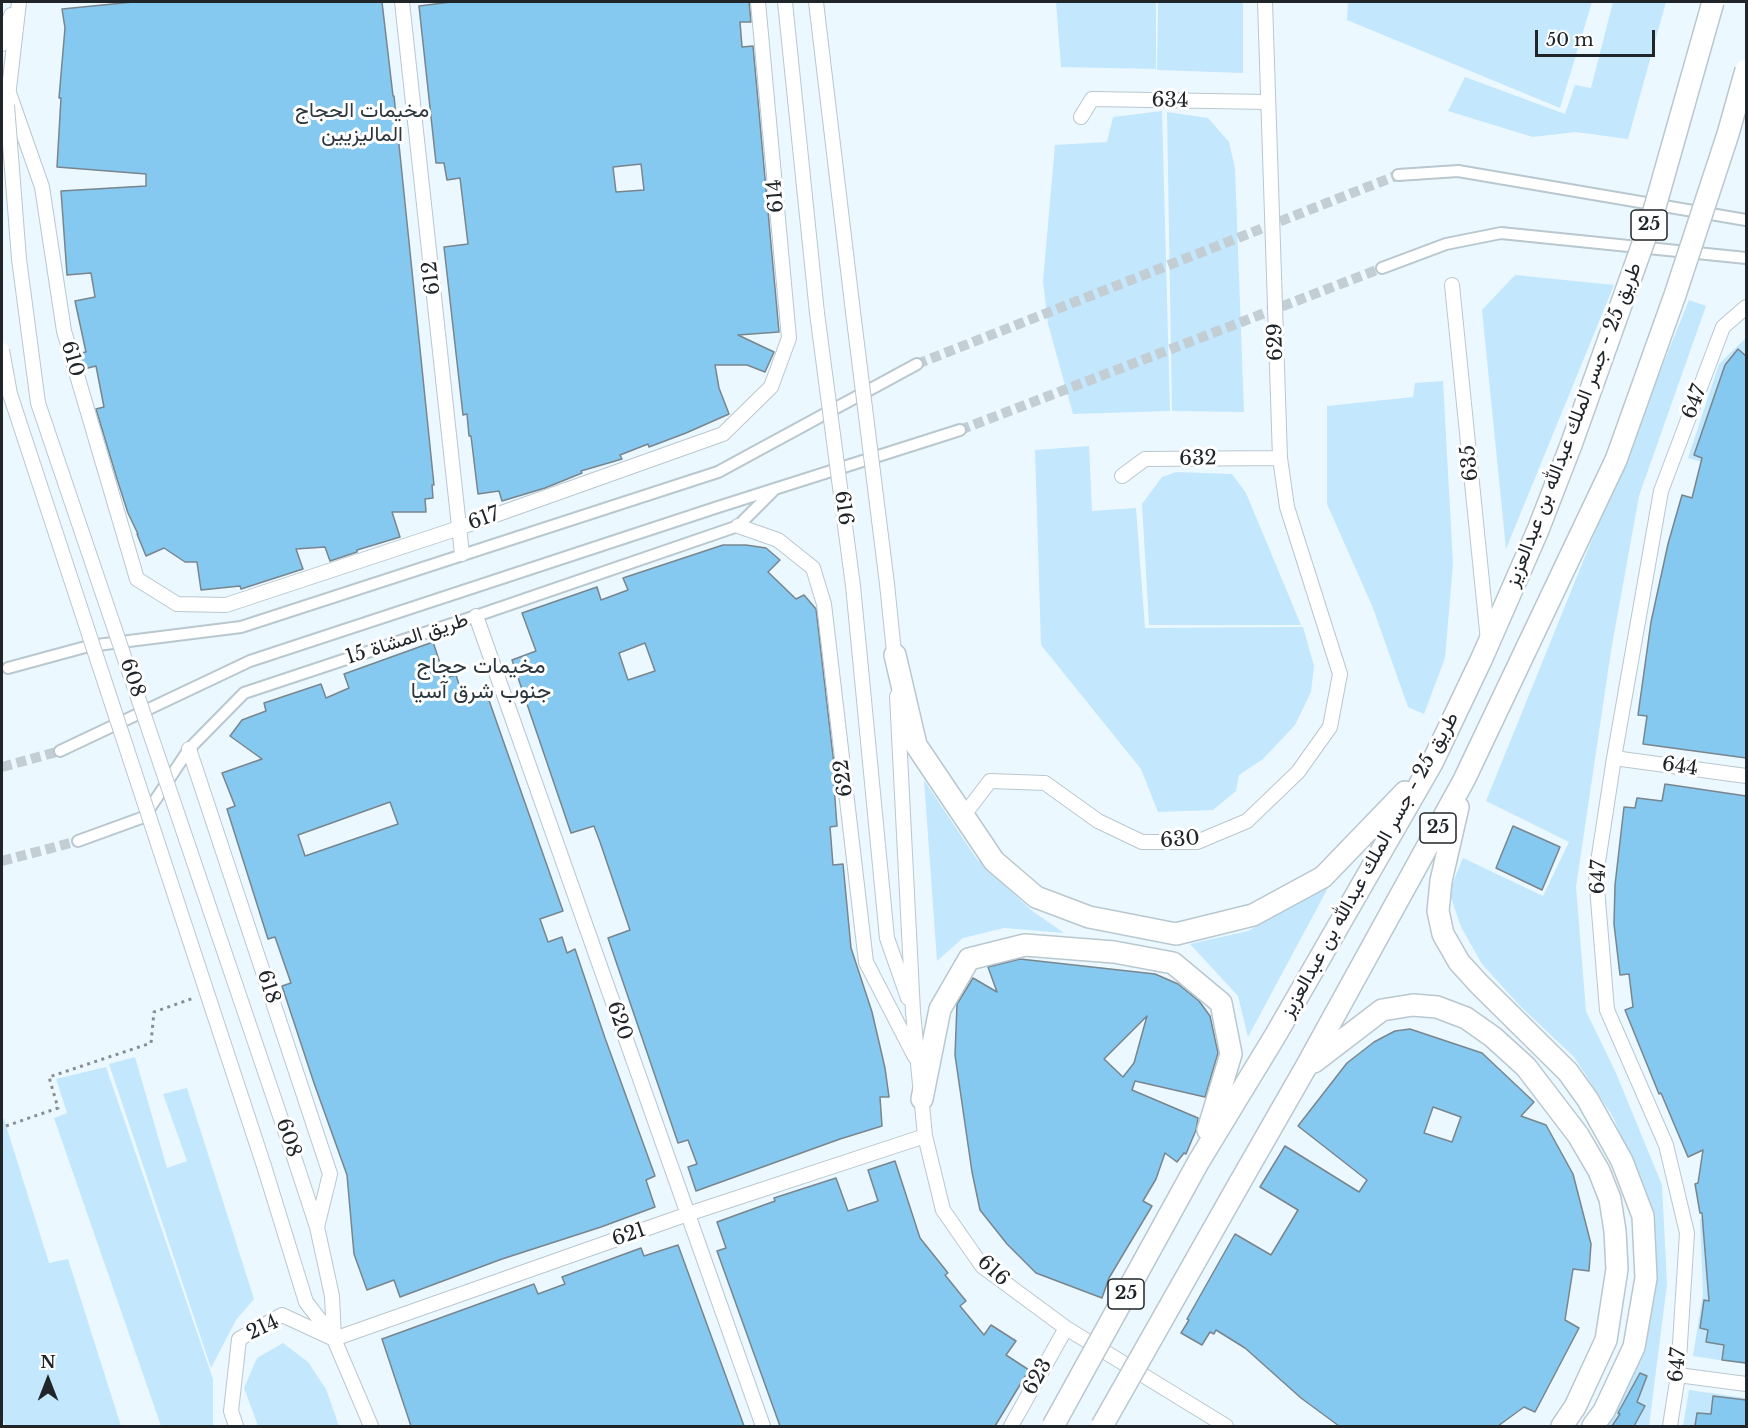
<!DOCTYPE html>
<meta charset="utf-8">
<style>
body{margin:0}
#map{position:relative;width:1748px;height:1428px;overflow:hidden;background:#ecf8ff;font-family:"Libre Baskerville",serif}
canvas{display:block}
.frame{position:absolute;inset:0;border:3px solid #202529;pointer-events:none}
.north{position:absolute;left:18px;top:1350px;width:60px;height:60px;-webkit-text-stroke:4px #fff;paint-order:stroke;rotate:0deg;font-size:16px;font-weight:700;line-height:24px;text-align:center;color:#202529}
.north::after{content:'';display:block;margin:auto;width:21px;height:27px;background:#202529;clip-path:polygon(50% 0,100% 100%,50% 72%,0 100%)}
.scale{position:absolute;left:1535px;top:30px;width:120px;height:27px;box-sizing:border-box;border:3px solid #202529;border-top:0;padding-left:8px;font-size:18px;line-height:21px;white-space:nowrap;color:#202529;-webkit-text-stroke:4px #fff;paint-order:stroke}
</style>
<div id="map">
<canvas width="1748" height="1428"></canvas>
<div class="frame"></div>
<div class="north">N</div>
<div class="scale">50 m</div>
</div>
<script>
const ctx = document.querySelector('canvas').getContext('2d');
ctx.lineJoin = 'round';
function fill(path, color) { ctx.fillStyle = color; ctx.fill(path, 'evenodd'); }
const toPath = rows => new Path2D(rows.map(r => 'M' + r).join(''));
function trace(path, color, width, dash) { ctx.strokeStyle = color; ctx.lineWidth = width; ctx.lineCap = dash ? 'butt' : 'round'; ctx.setLineDash(dash || []); ctx.stroke(path); }
function write(font, color, halo, rows, align = 'center') {
  ctx.font = font + ' "Libre Baskerville",Vazirmatn,serif'; ctx.lineWidth = 6; ctx.setLineDash([]); ctx.textBaseline = 'middle'; ctx.strokeStyle = halo; ctx.fillStyle = color; for (const [text, x, y, turn = 0] of rows) {
    ctx.save(); ctx.translate(x, y); ctx.rotate((+turn || 0) * Math.PI / 180); ctx.textAlign = isNaN(turn) ? turn : align; if (halo) ctx.strokeText(text, 0, 0); ctx.fillText(text, 0, 0); ctx.restore();
  }
}
fill(toPath([
 [1056,2,1156,2,1156,69,1061,67],
 [1158,2,1243,2,1243,73,1157,70],
 [1348,2,1592,2,1560,108,1347,20],
 [1613,2,1666,2,1628,139,1576,132,1533,137,1448,111,1465,77,1565,114,1575,85,1591,88],
 [1162,111,1170,411,1073,414,1048,324,1043,281,1055,145,1107,142,1113,117],
 [1167,112,1208,118,1229,142,1235,168,1244,412,1172,411],
 [1515,275,1614,285,1506,549,1482,310],
 [1689,300,1706,306,1639,496,1611,651,1576,887,1586,1011,1616,1073,1662,1185,1667,1284,1649,1426,1600,1426,1655,1275,1651,1208,1613,1117,1574,1057,1520,1006,1482,964,1461,927,1449,892,1463,858,1543,896,1569,842,1486,801],
 [1746,338,1746,484,1729,481,1709,464,1688,458,1719,364],
 [1443,381,1453,564,1445,658,1424,714,1408,707,1373,608,1327,504,1327,406,1413,397,1415,383],
 [1089,446,1092,511,1136,508,1145,628,1303,627,1314,666,1311,692,1295,725,1263,759,1239,775,1236,791,1213,810,1158,812,1141,769,1041,645,1035,450],
 [1176,472,1232,474,1246,493,1301,625,1149,625,1142,504,1162,477],
 [924,780,976,858,1031,910,1064,933,1004,928,963,938,937,961],
 [1329,886,1248,1037,1238,996,1190,944,1248,931],
 [135,1057,167,1168,187,1161,163,1094,187,1088,254,1299,236,1320,211,1368,109,1064],
 [106,1067,213,1379,213,1426,161,1426,54,1118,67,1113,56,1079],
 [4,1119,49,1263,68,1259,121,1426,5,1426,2,1416,2,1120],
 [1722,1217,1746,1220,1746,1364,1693,1356,1703,1293,1700,1219],
 [283,1343,308,1362,326,1389,339,1426,258,1426,244,1388,257,1358],
 [1689,1390,1746,1398,1746,1426,1683,1426]
]), '#c3e7fd');
const building = toPath([
 [133,2,382,2,393,96,394,96,434,485,432,485,433,498,425,499,426,512,392,512,400,537,357,550,357,552,330,561,325,547,296,549,303,569,241,589,240,586,201,590,197,562,185,562,164,548,146,556,137,534,138,534,128,513,117,479,96,409,104,407,96,366,84,369,83,364,81,353,86,352,75,301,95,297,91,273,67,275,61,191,146,186,146,174,57,167,61,98,59,98,65,28,62,9,133,2],
 [451,2,749,2,751,22,740,22,742,47,753,46,779,332,738,335,774,352,765,372,747,365,715,365,719,388,729,414,686,433,649,447,648,444,620,455,622,459,581,471,582,473,545,488,502,501,499,491,478,494,471,436,469,436,467,414,463,415,444,247,468,244,460,178,447,180,444,163,436,163,419,6,451,2],
 [641,164,644,190,616,192,613,167,641,164],
 [1738,349,1746,356,1746,758,1643,744,1647,716,1638,715,1651,622,1668,544,1682,495,1692,498,1702,458,1694,455,1725,365,1738,349],
 [723,545,746,545,766,548,780,560,768,572,796,599,804,595,816,609,835,773,833,773,837,826,830,827,833,865,843,864,851,948,872,1012,885,1068,889,1097,880,1097,882,1126,840,1139,696,1191,688,1167,697,1164,688,1140,678,1143,608,938,630,930,600,842,594,826,571,833,512,660,536,651,522,613,597,587,601,600,628,590,623,578,723,545],
 [645,643,655,671,628,680,619,653,645,643],
 [433,642,445,678,456,675,463,697,485,689,563,911,540,919,548,942,562,937,567,953,575,949,605,1038,655,1176,646,1180,655,1207,601,1227,502,1259,400,1297,394,1280,367,1290,354,1254,347,1175,314,1083,282,986,291,983,275,937,268,939,227,809,235,806,222,773,262,759,230,736,242,720,266,711,264,703,321,684,326,698,349,688,344,674,433,642],
 [390,802,398,824,305,856,298,835,390,802],
 [1665,784,1746,796,1746,1363,1722,1360,1724,1345,1706,1342,1708,1330,1700,1328,1704,1300,1709,1301,1702,1213,1700,1213,1695,1184,1698,1183,1703,1150,1688,1157,1661,1093,1659,1094,1625,1010,1633,1007,1629,974,1620,975,1614,924,1615,885,1624,807,1635,808,1637,798,1662,801,1665,784],
 [1513,826,1560,847,1542,890,1496,868,1513,826],
 [1020,959,1155,974,1178,984,1199,1001,1210,1016,1218,1053,1205,1097,1135,1081,1132,1090,1198,1118,1196,1130,1186,1154,1184,1153,1177,1162,1165,1153,1156,1179,1143,1201,1152,1206,1109,1278,1102,1298,1036,1273,1007,1244,980,1210,972,1172,955,1055,957,1004,973,978,997,992,988,967,1020,959],
 [1147,1016,1134,1063,1123,1077,1104,1059,1147,1016],
 [1410,1029,1482,1053,1534,1102,1521,1116,1546,1125,1573,1174,1591,1244,1589,1271,1573,1269,1565,1320,1579,1328,1535,1412,1524,1407,1498,1426,1339,1426,1301,1398,1245,1348,1216,1330,1214,1334,1210,1332,1202,1345,1181,1333,1189,1320,1187,1319,1235,1234,1271,1255,1298,1210,1260,1187,1285,1146,1359,1192,1367,1180,1298,1126,1347,1063,1374,1042,1395,1031,1410,1029],
 [1433,1107,1461,1117,1452,1142,1424,1133,1433,1107],
 [895,1161,920,1238,948,1273,945,1275,966,1301,960,1306,984,1335,991,1325,1016,1341,1006,1355,1029,1370,995,1426,780,1426,717,1251,726,1248,717,1222,775,1201,774,1198,836,1178,848,1211,878,1201,868,1170,895,1161],
 [678,1245,744,1426,411,1426,382,1339,534,1284,538,1294,565,1284,562,1277,641,1248,644,1256,678,1245],
 [1640,1373,1647,1376,1637,1402,1645,1406,1634,1426,1612,1426,1620,1414,1618,1413,1640,1373],
 [1713,1396,1746,1400,1746,1426,1695,1426,1697,1413,1711,1414,1713,1396]
]);
fill(building, '#86c9f0');
trace(building, '#78858d', 1.5);
trace(toPath([
 [917,364,1398,175],
 [960,430,1382,268],
 [2,767,60,751],
 [2,861,78,841]
]), '#c3ced4', 10, [10, 5]);
const pedestrian = toPath([
 [1398,175,1458,171,1746,220],
 [1382,268,1446,244,1501,233,1746,258],
 [8,668,89,646,241,627,718,472,917,364],
 [60,751,250,661,718,507,960,430],
 [78,841,144,817,189,749,244,693,476,616,738,526,773,491]
]);
const minor = toPath([
 [402,2,462,554],
 [785,2,817,313],
 [816,2,853,312],
 [2,44,11,15],
 [8,90,42,187,64,331,137,579,177,604,226,605,459,528,723,434,771,387,789,338,758,2],
 [8,97,19,2],
 [1081,117,1092,99,1268,102],
 [1452,285,1488,641],
 [1122,476,1145,459,1280,458],
 [738,526,778,540,813,568,824,604,866,962,915,1057],
 [887,584,895,662],
 [853,586,887,938,908,998],
 [476,616,763,1426],
 [897,696,913,1012,925,1136,943,1210,982,1266,1066,1328,1226,1426],
 [189,749,330,1174,317,1227],
 [1614,758,1746,776],
 [964,815,990,781,1045,783,1098,821,1142,842,1197,842,1247,821,1298,772,1330,727,1340,674,1287,507,1280,458,1265,2],
 [296,1163,317,1227,332,1296,334,1339,371,1426],
 [264,1166,306,1302,333,1337],
 [334,1339,688,1214,925,1136],
 [1678,1375,1746,1384],
 [236,1426,231,1411,239,1339,282,1315,334,1339],
 [1011,1426,1066,1328],
 [1670,1426,1678,1375,1687,1233,1666,1145,1607,1010,1596,875,1614,758,1661,491,1723,327,1746,307]
]);
const primary = toPath([
 [895,655,916,745,994,861,1036,897,1089,917,1176,934,1253,915,1323,877,1405,792],
 [1458,807,1441,881,1438,911,1443,934,1459,962,1479,984,1568,1072,1588,1100,1622,1161,1643,1216,1646,1278,1634,1347,1604,1411,1593,1426],
 [1314,1062,1382,1010,1413,1005,1437,1007,1466,1018,1493,1037,1526,1067,1578,1135,1599,1171,1610,1199,1615,1231,1617,1269,1606,1340,1575,1407,1562,1426],
 [922,1099,940,1009,969,959,1025,945,1114,952,1173,963,1221,1003,1231,1054,1208,1130],
 [1199,1161,1275,1036,1432,763,1482,658,1538,530,1571,445],
 [1239,1184,1306,1067,1464,780,1616,460]
]);
trace(pedestrian, '#b9c7cf', 14);
trace(minor, '#b9c7cf', 16);
trace(primary, '#b9c7cf', 24);
trace(toPath([
 [6,1126,58,1108,49,1077,151,1043,154,1012,194,998]
]), '#868f94', 3, [3, 4.5]);
trace(pedestrian, '#fff', 10);
trace(minor, '#fff', 14);
trace(primary, '#fff', 21);
const minorBridge = toPath([
 [7,105,19,259,38,403,296,1163],
 [853,312,887,584],
 [817,313,853,586],
 [2,350,10,394,264,1166]
]);
const primaryBridge = toPath([
 [1571,445,1651,221,1713,2],
 [1616,460,1675,295,1728,134,1746,70],
 [1053,1426,1199,1161],
 [1102,1426,1239,1184]
]);
trace(minorBridge, '#b9c7cf', 16, []);
trace(primaryBridge, '#b9c7cf', 24, []);
trace(minorBridge, '#fff', 14);
trace(primaryBridge, '#fff', 21);
for (const [x, y, w] of [
 [1649,225,36],
 [1438,828,36],
 [1126,1294,36]
]) { const box = new Path2D(); box.roundRect(x - w / 2, y - 15, w, 30, 4.5); ctx.fillStyle = '#fff'; ctx.fill(box); trace(box, '#202529', 1.5); }
write('bold 18px', '#202529', null, [
 ["25",1649,225],
 ["25",1438,828],
 ["25",1126,1294]
]);
write('20px', '#202529', '#fff', [
 ["634",1170,101,1],
 ["614",776,196,-95],
 ["612",432,278,-96],
 ["629",1276,342,-92],
 ["610",72,359,74],
 ["647",1695,402,-69],
 ["طريق 25 - جسر الملك عبدالله بن عبدالعزيز",1574,425,-69],
 ["632",1198,459,-1],
 ["635",1470,463,-96],
 ["616",843,508,82],
 ["617",484,519,-20],
 ["طريق المشاة 15",407,639,-18],
 ["608",132,678,71],
 ["644",1680,767,8],
 ["622",844,778,-97],
 ["630",1180,840,-5],
 ["طريق 25 - جسر الملك عبدالله بن عبدالعزيز",1370,865,-61],
 ["647",1599,877,-88],
 ["618",268,987,72],
 ["620",619,1021,71],
 ["608",288,1138,71],
 ["621",629,1235,-19],
 ["616",993,1271,42],
 ["214",263,1328,-25],
 ["647",1678,1365,-85],
 ["623",1038,1377,-61]
]);
write('21px', '#2b363d', '#fff', [
 ["مخيمات الحجاج",362,111],
 ["الماليزيين",362,135]
]);
write('22px', '#2b363d', '#fff', [
 ["مخيمات حجاج",481,667],
 ["جنوب شرق آسيا",481,692]
]);
</script>
